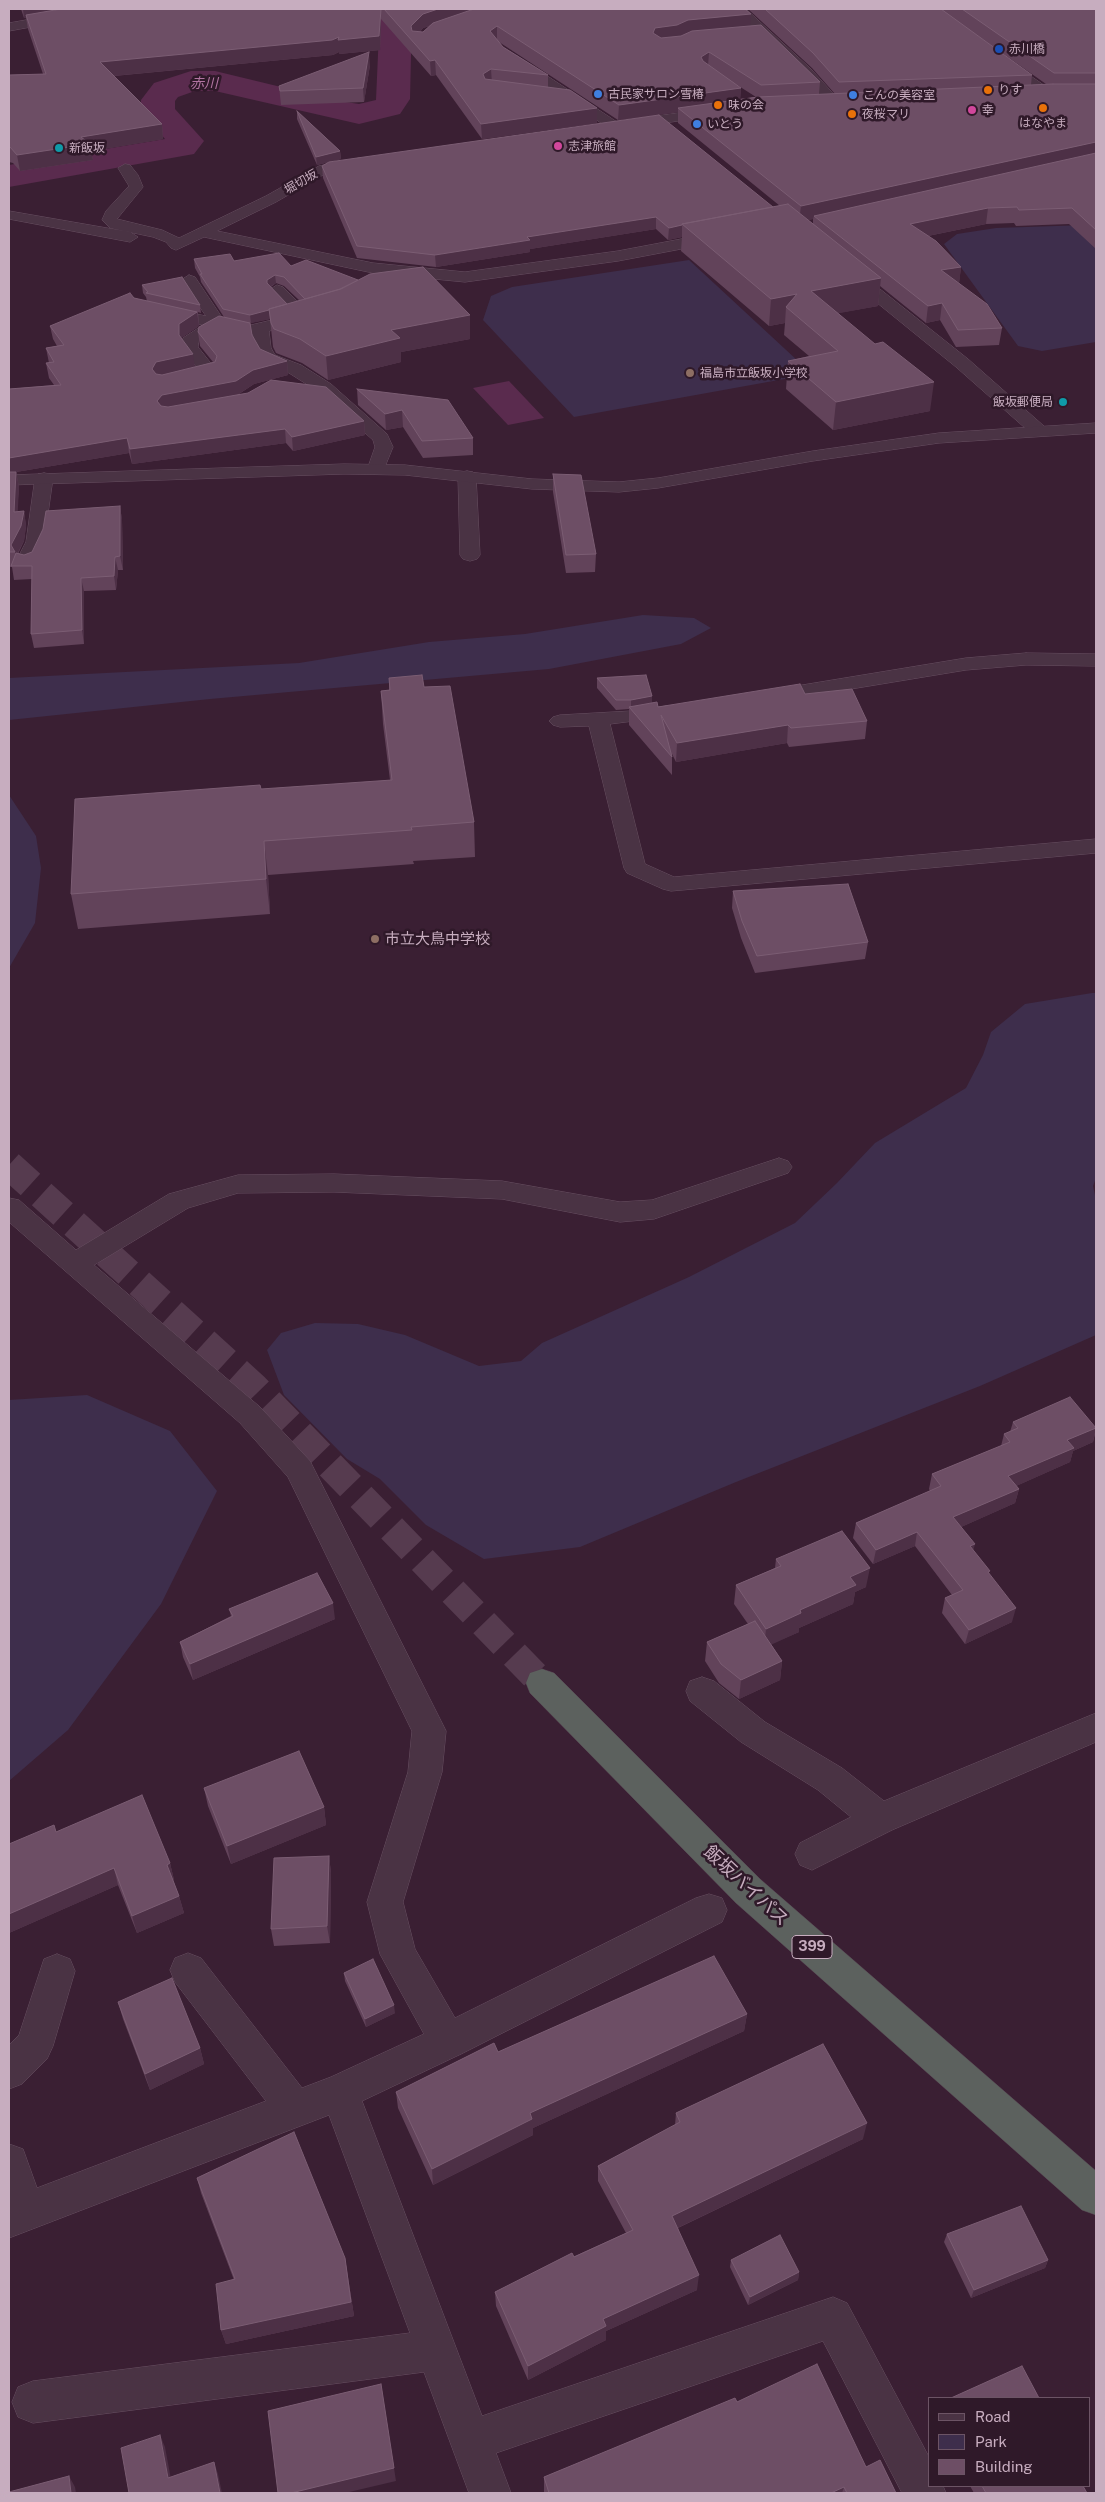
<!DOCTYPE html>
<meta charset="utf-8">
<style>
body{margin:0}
#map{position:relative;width:1105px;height:2502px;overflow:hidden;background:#3a1f33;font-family:"Public Sans",sans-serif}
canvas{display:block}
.frame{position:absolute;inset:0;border:10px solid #c7adbf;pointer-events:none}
.legend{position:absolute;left:928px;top:2397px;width:162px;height:90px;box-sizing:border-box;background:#2f1929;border:1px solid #6c5465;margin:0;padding:6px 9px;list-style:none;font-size:15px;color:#c7adbf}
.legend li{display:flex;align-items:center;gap:10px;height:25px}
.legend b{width:25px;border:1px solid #6c5465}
</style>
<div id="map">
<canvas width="1105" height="2502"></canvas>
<div class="frame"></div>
<ul class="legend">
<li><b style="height:6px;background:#4a3344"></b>Road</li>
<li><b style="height:14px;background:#3e2e4c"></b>Park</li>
<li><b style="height:14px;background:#6d4e65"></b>Building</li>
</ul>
</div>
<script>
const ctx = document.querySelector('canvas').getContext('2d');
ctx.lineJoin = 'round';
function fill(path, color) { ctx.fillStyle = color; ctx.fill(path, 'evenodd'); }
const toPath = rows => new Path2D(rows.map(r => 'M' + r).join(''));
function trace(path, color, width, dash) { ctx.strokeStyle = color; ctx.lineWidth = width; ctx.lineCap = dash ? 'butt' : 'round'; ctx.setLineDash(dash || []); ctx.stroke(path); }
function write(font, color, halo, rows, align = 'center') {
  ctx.font = font + ' "Public Sans","Noto Sans JP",sans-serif'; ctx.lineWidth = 5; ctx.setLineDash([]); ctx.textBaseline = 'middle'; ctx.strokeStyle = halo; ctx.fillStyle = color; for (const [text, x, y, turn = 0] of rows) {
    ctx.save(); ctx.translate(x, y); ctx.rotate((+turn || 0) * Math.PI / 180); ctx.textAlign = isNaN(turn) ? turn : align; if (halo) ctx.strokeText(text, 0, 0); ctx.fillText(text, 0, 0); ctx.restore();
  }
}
fill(toPath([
 [1086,225,1096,229,1096,342,1042,351,1018,346,944,244,957,234,996,228],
 [689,260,812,374,574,417,483,320,491,296,512,287],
 [643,615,694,618,711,628,681,644,549,669,210,699,9,720,9,678,299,663,429,642,525,634],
 [9,795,36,836,41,868,35,923,9,968],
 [1092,993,1096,993,1096,1178,1093,1186,1096,1200,1096,1335,980,1386,736,1482,580,1547,484,1559,426,1525,380,1479,347,1459,284,1395,267,1350,281,1333,315,1323,358,1324,405,1335,479,1366,521,1361,542,1343,689,1277,795,1223,837,1183,875,1143,966,1088,983,1055,991,1032,1025,1004],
 [87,1395,170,1431,217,1491,161,1604,68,1730,9,1781,9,1400]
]), '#3e2e4c');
fill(toPath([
 [509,381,544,418,508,425,473,388]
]), '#5a2b4e');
fill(toPath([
 [380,9,412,9,410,99,400,114,359,124,215,91,195,91,178,97,175,101,175,109,204,141,194,154,9,187,9,165,165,139,141,111,141,100,154,83,191,71,215,71,339,101,359,104,376,100,380,9]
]), '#5a2b4e');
trace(toPath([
 [9,1165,255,1388,542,1683]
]), '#563b4f', 29, [29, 15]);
const minor = toPath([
 [88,9,113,9,107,13,9,31,9,23,88,9],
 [733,9,746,9,811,69,838,99,840,102,838,105,828,105,801,75,733,9],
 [517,56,620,124,627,120,715,108,722,112,715,116,627,128,622,126,615,130,610,129,512,63,510,60,517,56],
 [359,158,364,159,366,162,364,165,328,172,276,202,217,231,373,263,465,272,618,251,718,232,726,237,718,242,618,261,465,282,373,273,204,237,176,250,171,248,166,242,153,237,110,228,102,220,106,211,129,186,118,168,125,164,130,165,138,175,143,187,117,219,162,230,179,238,266,196,319,166,359,158],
 [9,211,130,232,138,237,130,242,9,219,9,211],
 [850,268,856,270,968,359,1045,427,1048,431,1045,435,1033,435,956,367,844,276,842,273,844,270,850,268],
 [189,275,195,277,223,319,251,325,293,315,269,290,277,285,283,287,309,313,313,314,315,317,311,321,269,331,271,348,275,355,301,365,331,384,387,434,393,447,382,474,370,474,367,470,375,447,373,440,319,392,289,373,263,362,255,348,253,334,220,329,199,340,198,347,217,371,215,375,189,382,177,382,175,378,177,374,198,369,182,348,183,338,203,325,155,315,153,312,161,307,206,316,181,280,189,275],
 [467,471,473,472,476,476,480,555,477,559,470,561,463,559,460,555,458,476,461,472,467,471],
 [44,473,50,474,53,478,44,542,33,565,26,567,19,565,16,561,26,542,35,478,38,474,44,473],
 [1026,653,1096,654,1096,666,1026,665,966,670,766,703,759,701,756,697,759,693,766,691,966,658,1026,653],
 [666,706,673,708,676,712,673,716,610,724,645,864,674,877,1096,839,1096,853,671,891,663,889,627,873,624,868,589,726,560,727,553,725,549,721,553,717,560,715,631,711,666,706],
 [779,1158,788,1161,792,1167,788,1173,654,1219,620,1222,502,1199,334,1192,238,1193,188,1208,94,1265,260,1407,310,1461,441,1721,446,1731,442,1772,403,1902,415,1949,455,2018,696,1898,709,1894,722,1898,727,1910,722,1922,461,2054,362,2101,482,2416,833,2297,847,2303,929,2457,929,2486,943,2486,946,2493,902,2493,823,2341,496,2453,511,2493,469,2493,424,2372,33,2423,18,2417,12,2402,18,2387,33,2381,410,2333,329,2115,9,2238,9,2144,23,2149,37,2188,266,2101,175,1982,170,1970,175,1958,188,1953,201,1958,302,2088,331,2077,424,2034,380,1954,367,1902,408,1772,412,1731,288,1477,240,1423,9,1222,9,1198,19,1200,76,1250,169,1194,238,1175,334,1174,502,1181,620,1202,652,1200,779,1158],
 [702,1677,714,1681,765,1722,842,1768,884,1801,1096,1713,1096,1742,892,1830,812,1870,800,1865,795,1854,800,1843,851,1817,818,1790,741,1742,690,1701,686,1691,690,1681,702,1677],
 [57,1954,70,1959,75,1971,53,2046,47,2059,22,2084,9,2089,9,2045,19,2035,44,1959,57,1954]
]);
const tertiary = toPath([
 [1000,55,1051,90,1096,89,1096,97,1043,97,995,62,993,59,995,56,1000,55],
 [1096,423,1096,433,939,443,813,461,658,488,619,492,532,489,405,475,344,474,9,485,9,475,344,464,405,465,532,479,619,482,658,478,813,451,939,433,1096,423]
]);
const trunk = toPath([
 [542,1669,554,1673,760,1879,1096,2171,1096,2215,1082,2210,736,1903,530,1693,526,1683,530,1673,542,1669]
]);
trace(minor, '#685062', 1);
trace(tertiary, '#685062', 1);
trace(trunk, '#523b4c', 1);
fill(minor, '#4a3344');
fill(tertiary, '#4a3344');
fill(trunk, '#5c615e');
fill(toPath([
 [21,9,745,9,750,26,820,82,819,94,835,94,812,68,748,9,1096,9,1096,249,1069,224,1016,226,1014,223,986,224,928,236,961,267,959,283,1002,328,999,345,956,347,940,320,926,323,880,286,878,306,838,313,930,411,833,430,786,389,788,361,809,356,784,335,785,323,769,326,681,251,682,237,668,240,656,229,530,249,530,252,436,267,357,258,323,178,322,166,773,207,780,206,678,123,678,112,618,120,499,42,503,47,548,75,548,87,597,123,482,139,436,75,431,76,381,19,380,50,339,54,339,52,333,55,114,76,162,124,163,139,91,151,93,160,20,171,13,163,9,162,9,75,43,74,28,29,26,18,24,18],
 [430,26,423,32,420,32,423,28],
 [968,29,1046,84,1031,85,1032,75],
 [734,83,756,97,740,99,741,88],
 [813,219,813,224,808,220],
 [370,65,364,102,281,105,279,86],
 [297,111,340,151,341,159,317,165,297,119],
 [194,259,234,261,291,266,470,339,401,352,401,362,328,380,302,363,276,353,273,347,270,319,250,323,252,335,260,349,287,361,288,375,254,384,239,394,364,421,365,435,293,451,286,443,132,464,129,453,16,472,19,487,17,512,24,511,26,526,24,541,18,554,24,555,32,552,120,506,122,520,123,570,118,570,116,590,84,591,84,644,34,648,31,634,32,579,14,580,12,567,9,567,9,389,54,385,49,378,46,363,49,363,46,348,57,346,53,339,50,326,134,298,147,301,146,297,143,293,142,285,200,305,201,313,198,312,199,326,181,338,195,367,213,362,200,346,198,332,224,317,201,282,200,277,195,268],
 [276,283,284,286,299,300,287,304,271,287],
 [357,389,473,438,473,455,423,458,403,427,386,430,358,405],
 [553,474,596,554,595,572,566,573,553,492],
 [389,678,424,687,474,822,475,857,413,861,414,864,268,875,270,914,78,929,71,894,390,780,383,724,381,691,389,690],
 [597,678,652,696,652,703,658,707,805,694,867,721,865,739,789,747,787,743,676,762,672,754,672,775,629,725,629,709,616,710,597,688],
 [733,891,868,942,865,959,755,973,741,938,732,908],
 [1013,1422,1096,1427,1096,1430,1093,1442,1073,1451,1070,1462,1016,1486,1019,1489,1015,1503,961,1527,973,1550,989,1574,1012,1622,965,1644,942,1613,945,1598,952,1595,915,1546,873,1564,853,1538,856,1523,930,1491,929,1489,932,1474,1001,1446,1004,1434,1010,1432],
 [776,1559,866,1587,855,1592,853,1604,799,1628,799,1632,771,1644,782,1661,780,1680,739,1699,719,1683,705,1661,707,1642,748,1624,734,1604,736,1585,775,1568],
 [229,1609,335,1619,193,1680,183,1657,180,1642,231,1616],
 [204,1788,324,1807,326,1825,231,1864,208,1806],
 [56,1832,170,1863,174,1880,173,1880,179,1896,184,1913,137,1933,118,1885,9,1933,9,1844],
 [329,1856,331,1873,330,1943,274,1946,271,1929],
 [344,1973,395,2013,366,2027,345,1981],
 [118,2002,200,2048,204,2064,150,2090,123,2019],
 [747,2014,744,2031,533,2128,533,2135,433,2185,398,2108,396,2092,498,2052],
 [676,2113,863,2139,678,2228,697,2290,606,2331,606,2340,528,2380,496,2306,495,2292,626,2233,598,2181,598,2166,675,2125],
 [197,2178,345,2258,354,2316,226,2344,221,2330,234,2280,201,2193],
 [947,2234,1048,2260,1045,2268,971,2298,944,2242],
 [731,2260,799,2272,798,2280,748,2305,730,2267],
 [737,2402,866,2467,896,2493,544,2493,544,2477],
 [970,2486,1083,2486,1087,2493,974,2493]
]), '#62435a');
fill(toPath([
 [23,9,79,9,26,15,26,18,24,18],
 [381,9,381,19,380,50,339,54,339,52,333,55,102,77,100,62],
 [438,9,479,9,423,28,412,41,411,26,423,14],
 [751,14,750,28,655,42,653,33,655,28,688,20],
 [497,26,497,40,490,31],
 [369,52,370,65,364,102,363,88],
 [709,52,708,66,700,72,701,57],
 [435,60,436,75,431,76,430,61],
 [491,69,492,84,483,89,483,74],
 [741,88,740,103,678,108,678,112,618,120,619,105],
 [597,108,597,123,482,139,481,124],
 [162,124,163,139,91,151,93,160,20,171,17,155,81,137],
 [1096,142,1096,157,814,216,813,219,799,222,801,206],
 [340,151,341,159,317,165,316,157],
 [988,208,986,224,908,240,910,224],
 [656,217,656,229,530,249,530,252,436,267,435,255,527,237],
 [682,225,682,237,668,240,669,228],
 [961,267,959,284,941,270],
 [275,275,276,283,268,288,267,283,267,280],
 [881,278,878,306,808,319,811,291],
 [797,294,786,307,785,323,769,326,771,299],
 [942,303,940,320,926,323,928,306],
 [269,310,270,319,251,323,250,315],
 [197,312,199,326,181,338,179,335,179,324],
 [470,315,470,339,401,352,401,362,328,380,326,356,391,330],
 [193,354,195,368,158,376,152,369,156,362],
 [287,361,288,375,254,384,237,395,164,409,157,401,162,395],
 [934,382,930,411,833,430,836,402],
 [402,410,403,427,386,430,385,414],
 [364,421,365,435,293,451,292,437],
 [285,429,286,443,132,464,130,449],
 [127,438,129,453,16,472,19,487,17,527,9,475,9,458],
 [120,506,122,520,123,570,120,556],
 [24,511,26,526,24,541,16,556,15,552,11,545],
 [115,557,118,570,116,590,114,576],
 [81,578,84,591,84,644,82,630],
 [652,696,652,706,631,709,631,700],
 [788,725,787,743,676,762,677,743],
 [264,841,268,875,270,914,266,879],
 [1096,1428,1093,1442,1073,1451,1070,1462,1005,1491,1008,1476,1067,1440],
 [1019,1489,1015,1503,950,1532,953,1517],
 [917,1532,915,1546,873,1564,876,1550],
 [975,1544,971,1559,970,1546],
 [870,1568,866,1587,855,1592,853,1604,799,1628,799,1632,764,1648,766,1629,800,1610,850,1577],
 [333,1603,335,1619,193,1680,190,1664],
 [1016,1608,1012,1622,965,1644,969,1630],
 [782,1661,780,1680,739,1699,741,1680],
 [324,1807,326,1825,231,1864,227,1846],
 [329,1856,331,1873,330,1943,327,1926],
 [170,1863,174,1880,171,1881,167,1865],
 [114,1868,118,1885,9,1933,9,1914],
 [179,1896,184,1913,137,1933,132,1916],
 [394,2005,395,2013,366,2027,365,2019],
 [747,2014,744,2031,533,2128,533,2135,433,2185,432,2169,530,2113],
 [200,2048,204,2064,150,2090,145,2074],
 [867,2123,863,2139,671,2231,672,2216],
 [345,2258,354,2316,226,2344,221,2330],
 [1048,2260,1045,2268,971,2298,974,2290],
 [799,2272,798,2280,748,2305,750,2297],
 [699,2275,697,2290,606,2331,606,2340,528,2380,528,2366,603,2319],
 [381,2384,396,2481,345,2493,291,2493],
 [160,2435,165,2447,173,2490,168,2478],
 [214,2462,218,2474,222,2493,220,2493],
 [69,2476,75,2487,76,2493,71,2493],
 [844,2487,842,2493,831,2493]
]), '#4d3046');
const building = toPath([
 [61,9,381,9,379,36,338,40,339,37,332,40,100,62,162,124,81,137,90,144,17,155,10,147,9,147,9,75,46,74,26,15,61,9],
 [384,9,438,9,423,14,411,26,412,31,423,32,433,23,474,9,745,9,751,14,688,20,677,25,655,28,653,33,661,38,681,36,692,31,761,25,820,82,761,85,709,52,701,57,703,61,741,88,619,105,497,26,490,31,503,47,548,75,491,69,483,74,485,79,570,90,597,108,481,124,435,60,430,61,384,9],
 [765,9,941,9,1032,75,839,82,813,53,765,9],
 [962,9,1096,9,1096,73,1054,73,962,9],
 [369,52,363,88,280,91,279,86,369,52],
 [1053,84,1096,84,1096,142,801,206,678,108,758,97,1053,84],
 [297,111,340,151,316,157,297,111],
 [659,115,773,207,682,224,682,225,669,228,656,217,527,237,530,240,435,255,357,246,322,166,329,162,659,115],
 [1096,153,1096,230,1072,208,1019,210,1017,207,988,208,910,224,936,241,961,267,941,270,987,304,1002,328,958,330,942,303,928,306,814,216,1096,153],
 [788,204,881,278,811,291,875,344,883,342,934,382,836,402,788,361,838,351,786,307,797,294,771,299,682,224,788,204],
 [279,253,291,266,306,260,358,280,340,289,305,299,284,277,275,275,267,280,267,283,287,304,269,309,269,310,250,315,223,309,200,274,202,274,194,259,230,254,234,261,279,253],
 [423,267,470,315,391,330,400,338,326,356,300,339,274,329,271,323,269,309,341,289,370,274,423,267],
 [182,277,200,305,146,293,148,292,142,285,182,277],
 [130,293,134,298,197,312,179,324,179,335,193,354,156,362,152,369,156,374,162,375,215,362,217,356,198,332,199,327,219,316,250,323,252,335,260,349,287,361,253,370,236,381,162,395,157,401,161,406,168,407,248,393,271,380,326,387,364,421,292,437,285,429,130,449,127,438,9,458,9,389,61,385,46,363,54,362,46,348,64,345,50,326,130,293],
 [357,389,448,400,473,438,422,441,402,410,385,414,357,389],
 [9,472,16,472,14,512,24,511,21,526,11,545,15,552,9,552,9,472],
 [553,474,581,475,596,554,566,555,553,474],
 [120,506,120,556,115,557,114,576,81,578,82,630,31,634,32,566,11,566,16,553,24,555,32,552,43,529,46,511,120,506],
 [422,675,424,687,450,686,474,822,411,827,412,830,264,841,266,879,71,894,75,799,260,785,261,789,392,780,381,691,390,690,389,678,422,675],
 [646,675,652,696,631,700,616,700,597,678,646,675],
 [800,684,805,694,852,689,867,721,791,728,788,725,677,743,661,715,672,757,629,707,657,702,658,707,800,684],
 [848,884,868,942,757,956,742,921,733,891,848,884],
 [1070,1397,1096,1428,1067,1440,1074,1448,1008,1476,1019,1489,953,1517,975,1544,970,1546,990,1571,988,1572,1016,1608,969,1630,945,1598,963,1590,917,1532,876,1550,856,1523,941,1486,932,1474,1010,1442,1004,1434,1018,1428,1013,1422,1070,1397],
 [842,1531,870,1568,850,1577,856,1585,800,1610,801,1613,766,1629,736,1585,781,1566,776,1559,842,1531],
 [317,1573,333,1603,190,1664,180,1642,233,1616,229,1609,317,1573],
 [755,1621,782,1661,741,1680,721,1664,707,1642,755,1621],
 [299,1751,324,1807,227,1846,204,1788,299,1751],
 [142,1795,170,1863,167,1865,179,1896,132,1916,114,1868,9,1914,9,1844,54,1825,56,1832,142,1795],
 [329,1856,327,1926,271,1929,274,1858,329,1856],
 [714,1956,747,2014,530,2113,532,2119,432,2169,396,2092,494,2043,498,2052,714,1956],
 [373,1959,394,2005,365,2019,344,1973,373,1959],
 [172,1978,200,2048,145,2074,118,2002,172,1978],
 [823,2044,867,2123,672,2216,699,2275,603,2319,606,2326,528,2366,495,2292,572,2253,574,2257,633,2230,598,2166,680,2122,676,2113,823,2044],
 [294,2132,345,2258,351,2302,221,2330,216,2284,235,2279,197,2178,294,2132],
 [1021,2206,1048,2260,974,2290,947,2234,1021,2206],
 [780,2235,799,2272,750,2297,731,2260,780,2235],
 [817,2364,866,2467,880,2460,896,2493,847,2493,844,2487,831,2493,549,2493,544,2477,735,2398,737,2402,817,2364],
 [1022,2366,1039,2398,951,2398,1022,2366],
 [381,2384,394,2468,291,2493,278,2493,268,2411,381,2384],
 [160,2435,168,2478,214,2462,220,2493,129,2493,121,2448,160,2435],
 [69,2476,71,2493,9,2493,9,2492,69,2476],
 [982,2486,1083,2486,1087,2493,986,2493,982,2486]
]);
fill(building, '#6d4e65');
trace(building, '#7b5d73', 1);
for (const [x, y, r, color] of [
 [999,49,5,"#1a4fb4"],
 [988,90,5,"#e8710a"],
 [598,94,5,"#3f7fe0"],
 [853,95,5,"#3f7fe0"],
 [718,105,5,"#e8710a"],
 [1043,108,5,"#e8710a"],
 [972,110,5,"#d1479c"],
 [852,114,5,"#e8710a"],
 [697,124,5,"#3f7fe0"],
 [558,146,5,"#d1479c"],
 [59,148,5,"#0f9aa8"],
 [690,373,5,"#8d6e63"],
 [1063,402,5,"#0f9aa8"],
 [375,939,5,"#8d6e63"]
]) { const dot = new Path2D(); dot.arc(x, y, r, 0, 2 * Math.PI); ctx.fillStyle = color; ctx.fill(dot); trace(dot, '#2f1929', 2); }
write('12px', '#c7adbf', '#2f1929', [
 ["赤川橋",1009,49],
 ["りす",998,90],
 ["古民家サロン雪椿",608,94],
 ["こんの美容室",863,95],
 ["味の会",728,105],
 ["幸",982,110],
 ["夜桜マリ",862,114],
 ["はなやま",1043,123,"center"],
 ["いとう",707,124],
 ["志津旅館",568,146],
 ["新飯坂",69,148],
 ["福島市立飯坂小学校",700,373],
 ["飯坂郵便局",1053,402,"right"]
], 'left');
write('12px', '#c7adbf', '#2f1929', [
 ["堀切坂",301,182,-30]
]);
write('italic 14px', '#b174a1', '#2f1929', [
 ["赤川",204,84]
]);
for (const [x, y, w] of [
 [812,1947,40]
]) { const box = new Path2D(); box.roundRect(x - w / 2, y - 11.5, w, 23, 4); ctx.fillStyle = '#2f1929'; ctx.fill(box); trace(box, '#c7adbf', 1); }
write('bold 14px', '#c7adbf', null, [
 ["399",812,1947]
]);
write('15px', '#c7adbf', '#2f1929', [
 ["市立大鳥中学校",385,939]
], 'left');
write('18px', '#c7adbf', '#2f1929', [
 ["飯坂バイパス",746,1886,43]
]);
</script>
